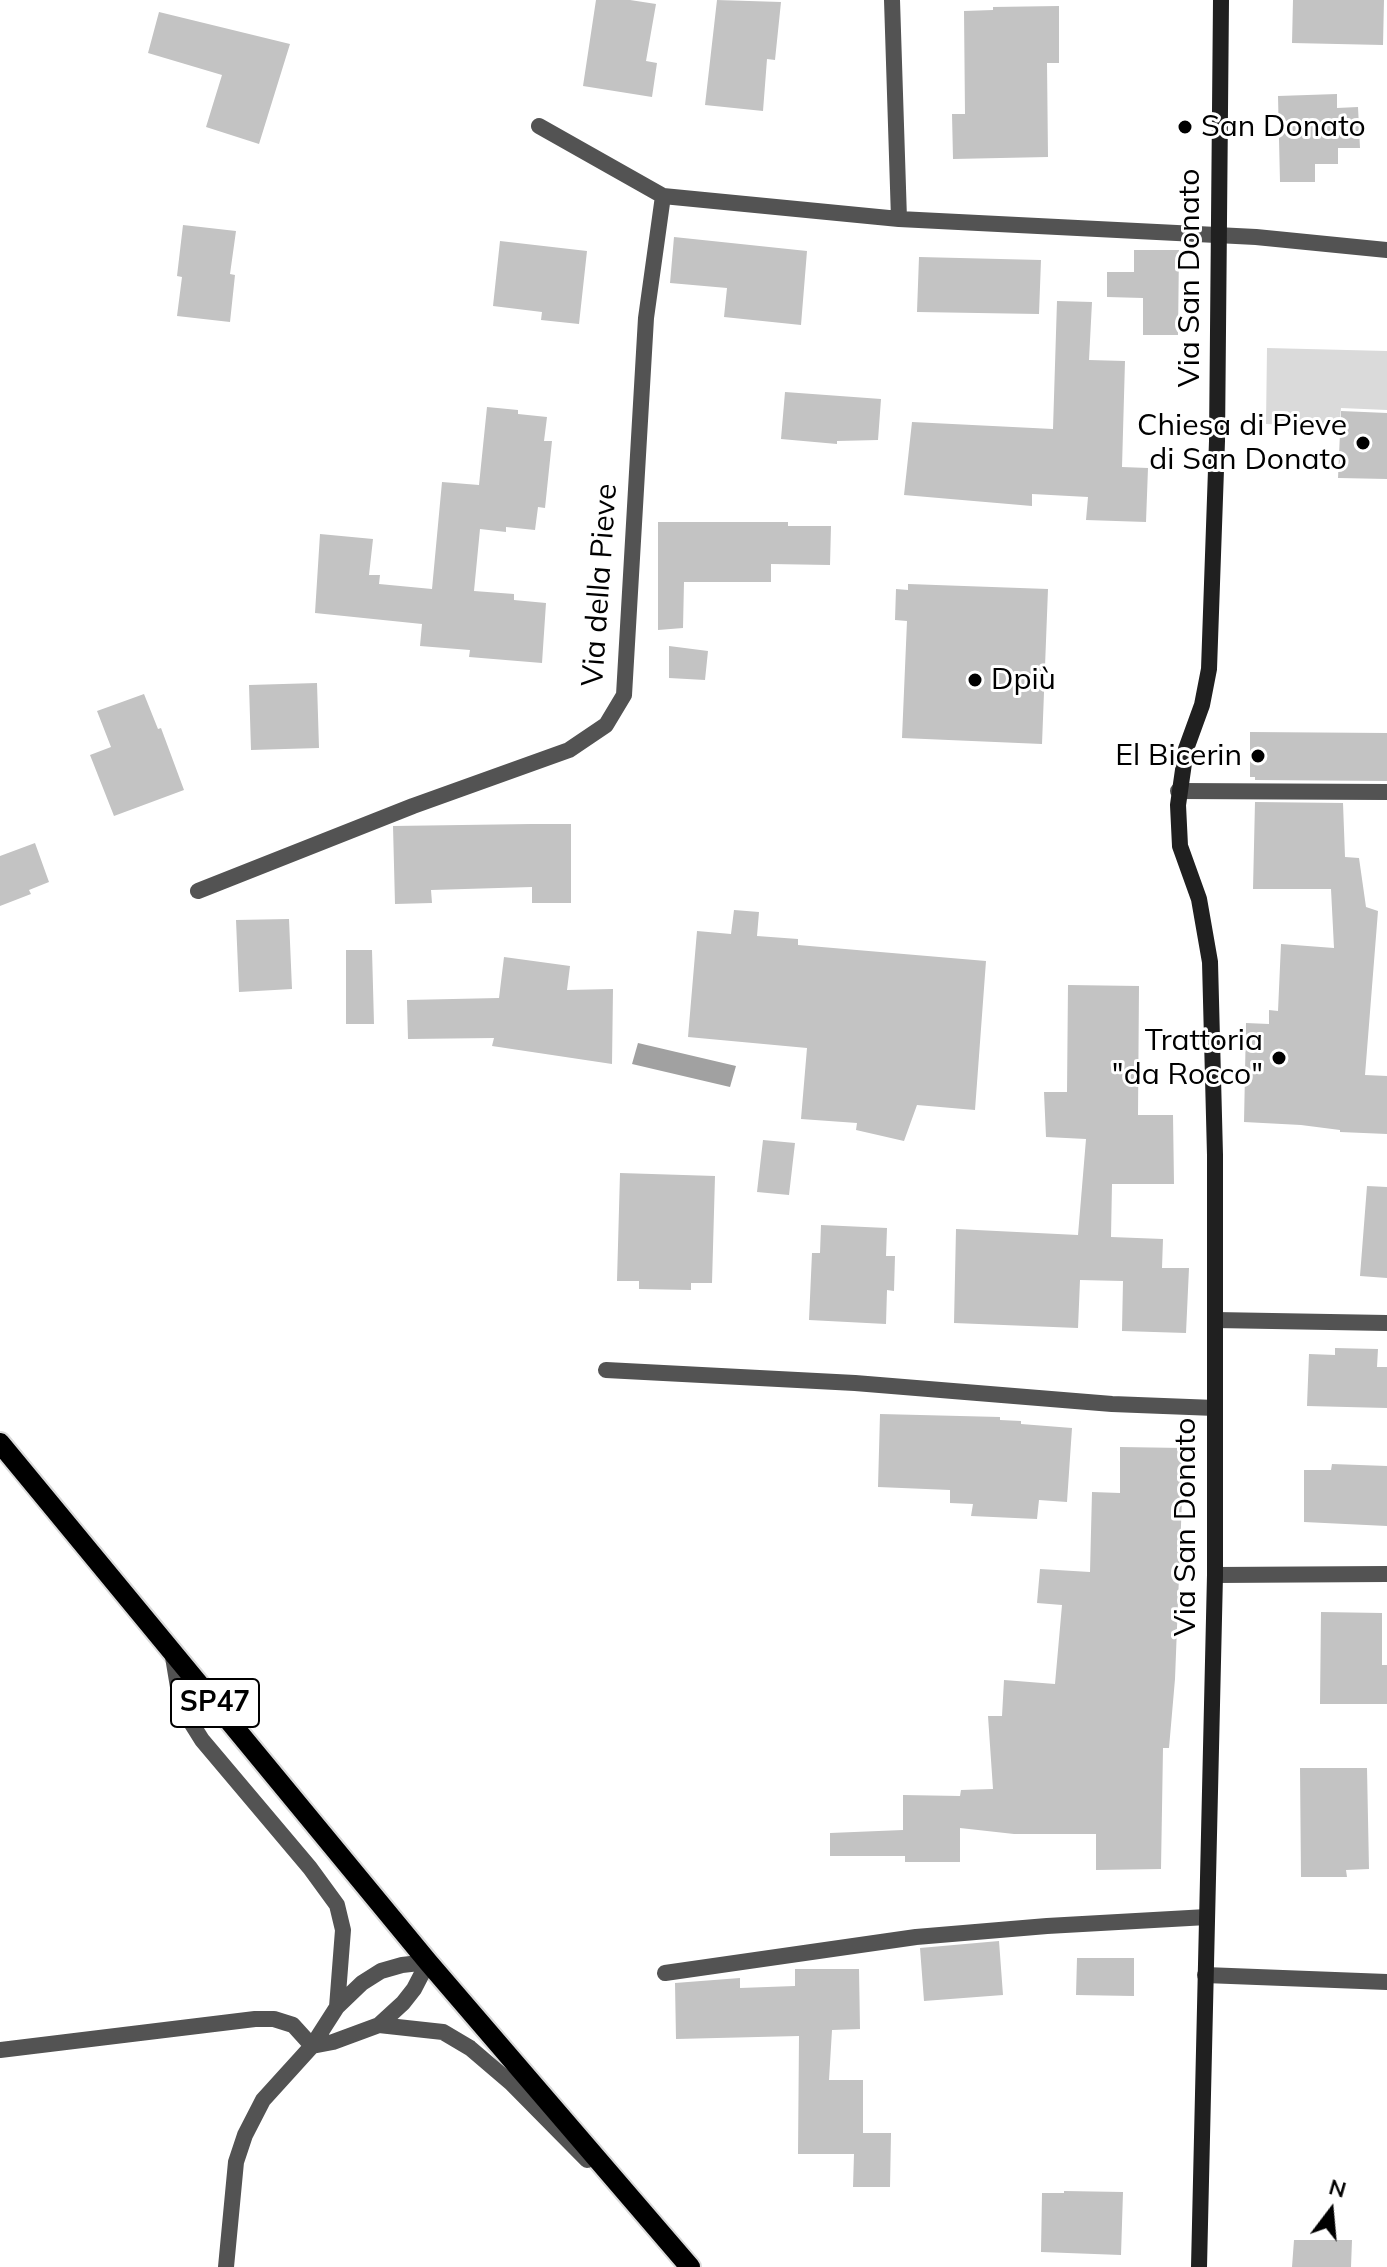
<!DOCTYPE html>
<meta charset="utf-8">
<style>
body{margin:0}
#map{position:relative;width:1387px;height:2267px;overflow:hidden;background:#fff;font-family:Mulish,sans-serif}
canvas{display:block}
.north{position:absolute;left:1291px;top:2171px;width:80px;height:80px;-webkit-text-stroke:6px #fff;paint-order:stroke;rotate:16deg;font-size:22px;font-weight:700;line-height:32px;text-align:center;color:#000}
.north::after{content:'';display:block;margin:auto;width:28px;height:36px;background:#000;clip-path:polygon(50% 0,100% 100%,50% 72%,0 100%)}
</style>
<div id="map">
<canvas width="1387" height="2267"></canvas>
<div class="north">N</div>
</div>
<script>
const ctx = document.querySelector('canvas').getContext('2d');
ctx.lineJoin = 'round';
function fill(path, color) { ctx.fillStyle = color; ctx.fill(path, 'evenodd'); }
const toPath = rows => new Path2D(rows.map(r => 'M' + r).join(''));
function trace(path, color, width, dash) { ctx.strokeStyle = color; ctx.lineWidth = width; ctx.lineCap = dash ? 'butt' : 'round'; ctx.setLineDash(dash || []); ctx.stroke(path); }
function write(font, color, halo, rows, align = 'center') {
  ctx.font = font + ' Mulish,sans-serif'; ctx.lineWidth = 6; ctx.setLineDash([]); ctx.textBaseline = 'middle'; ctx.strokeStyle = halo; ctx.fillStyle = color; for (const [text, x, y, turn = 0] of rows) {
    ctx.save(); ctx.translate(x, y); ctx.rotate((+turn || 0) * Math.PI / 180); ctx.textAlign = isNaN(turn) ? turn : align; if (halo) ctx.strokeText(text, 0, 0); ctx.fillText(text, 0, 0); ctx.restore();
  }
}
fill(toPath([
 [1267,348,1387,351,1387,410,1341,408,1339,427,1266,424]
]), '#dadada');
fill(toPath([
 [638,1043,736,1066,730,1087,632,1064]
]), '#a1a1a1');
fill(toPath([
 [596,0,630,0,656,4,646,61,657,63,652,97,583,86],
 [717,0,781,2,775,60,767,59,763,111,705,105],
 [1293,0,1384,0,1383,45,1292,43],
 [1059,6,1059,63,1047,63,1048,157,953,159,952,114,965,114,964,11,993,10,993,7],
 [159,12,290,44,259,144,206,127,222,75,148,53],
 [1337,94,1337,108,1358,107,1360,148,1338,148,1338,164,1315,164,1315,182,1280,182,1278,96],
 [183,225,236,231,230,274,235,275,230,322,177,316,182,277,177,276],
 [674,237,807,251,801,325,724,317,727,288,670,283],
 [500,241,587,251,579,324,541,320,542,312,493,306],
 [1134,250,1179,250,1178,335,1143,335,1143,298,1107,297,1107,272,1134,272],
 [919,257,1041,260,1039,314,917,312],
 [1057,301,1092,302,1089,360,1125,361,1122,467,1148,468,1146,522,1086,520,1088,497,1032,494,1032,506,904,495,912,422,1053,429],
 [785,392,881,399,878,440,837,441,837,444,781,439],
 [487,407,518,410,518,414,547,417,544,441,552,441,545,508,538,507,535,530,506,527,506,532,480,529,474,591,514,594,514,600,546,603,542,663,469,657,470,650,420,646,422,624,315,613,320,534,373,539,369,575,380,575,379,584,432,589,442,482,479,485],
 [1341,411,1387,413,1387,479,1338,478],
 [658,522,788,522,788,526,831,526,830,565,771,564,771,582,684,582,683,628,658,630],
 [908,584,1048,589,1042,744,902,738,907,621,895,620,896,589,908,590],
 [669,646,708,651,705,680,669,678],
 [317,683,319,748,251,750,249,685],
 [144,694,158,729,161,728,184,790,114,816,90,755,111,747,97,711],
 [1250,732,1387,733,1387,781,1255,780,1255,777,1250,777],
 [1255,802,1343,803,1345,857,1359,858,1366,907,1378,911,1365,1075,1387,1076,1387,1134,1340,1132,1340,1130,1301,1125,1244,1122,1246,1023,1269,1024,1269,1010,1278,1011,1281,944,1334,948,1331,889,1253,889],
 [531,824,571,824,571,903,532,903,532,887,431,890,432,903,395,904,393,826],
 [35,843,49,882,29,890,31,894,0,906,0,856],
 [734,910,759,912,757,936,798,939,798,945,986,961,975,1110,917,1105,904,1141,856,1130,857,1123,801,1119,807,1048,688,1037,697,931,731,934],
 [289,919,292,989,239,992,236,920],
 [346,950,372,950,374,1024,346,1024],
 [504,957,570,966,567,990,613,989,612,1064,492,1046,494,1038,408,1039,407,1000,499,998],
 [1068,985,1139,986,1138,1115,1173,1115,1174,1184,1112,1184,1111,1237,1163,1239,1162,1268,1189,1268,1186,1333,1122,1331,1123,1281,1080,1280,1078,1328,954,1323,956,1229,1078,1235,1086,1139,1046,1137,1044,1092,1067,1092],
 [763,1140,795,1143,789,1195,757,1192],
 [620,1173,715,1176,712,1283,691,1283,691,1290,639,1289,639,1281,617,1281],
 [1367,1186,1387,1187,1387,1278,1360,1276],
 [821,1225,887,1228,886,1256,895,1256,894,1291,887,1290,886,1324,809,1320,812,1253,820,1253],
 [1335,1348,1378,1349,1377,1367,1387,1367,1387,1408,1307,1406,1309,1354,1335,1355],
 [880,1414,1000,1417,1000,1420,1021,1421,1021,1424,1072,1428,1067,1502,1039,1500,1037,1519,971,1516,973,1504,950,1503,950,1490,878,1487],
 [1120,1447,1184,1448,1175,1679,1169,1748,1163,1748,1161,1869,1096,1870,1096,1834,1014,1834,960,1828,960,1862,905,1862,905,1856,830,1856,830,1833,903,1830,903,1795,960,1796,961,1790,993,1789,988,1716,1002,1716,1004,1680,1055,1684,1062,1605,1037,1603,1040,1569,1090,1572,1092,1492,1120,1493],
 [1332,1464,1387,1466,1387,1526,1304,1522,1304,1470,1331,1470],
 [1321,1612,1382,1613,1382,1665,1387,1665,1387,1704,1320,1704],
 [1300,1768,1367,1768,1369,1869,1346,1870,1347,1877,1301,1877],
 [999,1941,1003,1995,924,2001,920,1948],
 [1077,1958,1134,1958,1134,1996,1076,1995],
 [795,1969,859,1969,860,2029,832,2030,829,2080,863,2080,863,2133,891,2133,890,2187,853,2187,854,2154,798,2154,799,2036,676,2039,675,1983,740,1978,740,1988,795,1986],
 [1064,2191,1123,2192,1121,2255,1041,2252,1042,2193,1064,2193],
 [1294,2240,1352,2240,1351,2267,1292,2267]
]), '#c3c3c3');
const primary = toPath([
 [0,1443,428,1962,690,2267]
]);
trace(primary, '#dbdbdb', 24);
trace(toPath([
 [1215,1320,1387,1323],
 [606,1370,855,1383,1112,1404,1215,1408],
 [1215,1575,1387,1574],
 [665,1973,916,1937,1047,1926,1207,1917]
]), '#535353', 16);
trace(toPath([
 [892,0,899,219],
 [539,126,663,196,899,219,1256,237,1387,250],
 [1178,791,1387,792],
 [198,891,413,806,569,750,606,725,624,695,646,318,663,196],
 [172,1651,179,1693,187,1716,202,1740,310,1868,337,1905,343,1930,337,2007],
 [1205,1975,1387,1982],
 [379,2025,443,2032,470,2048,511,2083,587,2160],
 [312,2046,333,2042,379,2025,403,2003,414,1989,428,1962],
 [0,2050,255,2019,274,2019,293,2025,312,2046],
 [226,2267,236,2162,245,2135,263,2100,312,2046,337,2007,362,1983,381,1971,402,1965,428,1962]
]), '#535353', 16);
trace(toPath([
 [1199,2267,1215,1575,1215,1155,1210,962,1199,899,1180,846,1178,805,1186,749,1202,705,1209,669,1217,441,1221,0]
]), '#202020', 16);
trace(primary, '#000', 20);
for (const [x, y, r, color] of [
 [1185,127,8,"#000"],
 [1363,443,8,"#000"],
 [975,680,8,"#000"],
 [1258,756,8,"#000"],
 [1279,1058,8,"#000"]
]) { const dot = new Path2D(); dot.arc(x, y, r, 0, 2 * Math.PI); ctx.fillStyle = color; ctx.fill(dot); trace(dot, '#fff', 3); }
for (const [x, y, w] of [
 [215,1703,88]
]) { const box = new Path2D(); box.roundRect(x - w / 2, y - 24, w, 48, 6); ctx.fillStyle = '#fff'; ctx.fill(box); trace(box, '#000', 2); }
write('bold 28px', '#000', null, [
 ["SP47",215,1703]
]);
write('30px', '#000', '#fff', [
 ["San Donato",1201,127,"left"],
 ["Chiesa di Pieve",1347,426],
 ["di San Donato",1347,460],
 ["Dpiù",991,680,"left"],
 ["El Bicerin",1242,756],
 ["Trattoria",1263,1041],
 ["\"da Rocco\"",1263,1075]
], 'right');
write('30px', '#000', '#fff', [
 ["Via San Donato",1190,278,-90],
 ["Via della Pieve",600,585,-86],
 ["Via San Donato",1186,1527,-90]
]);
</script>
